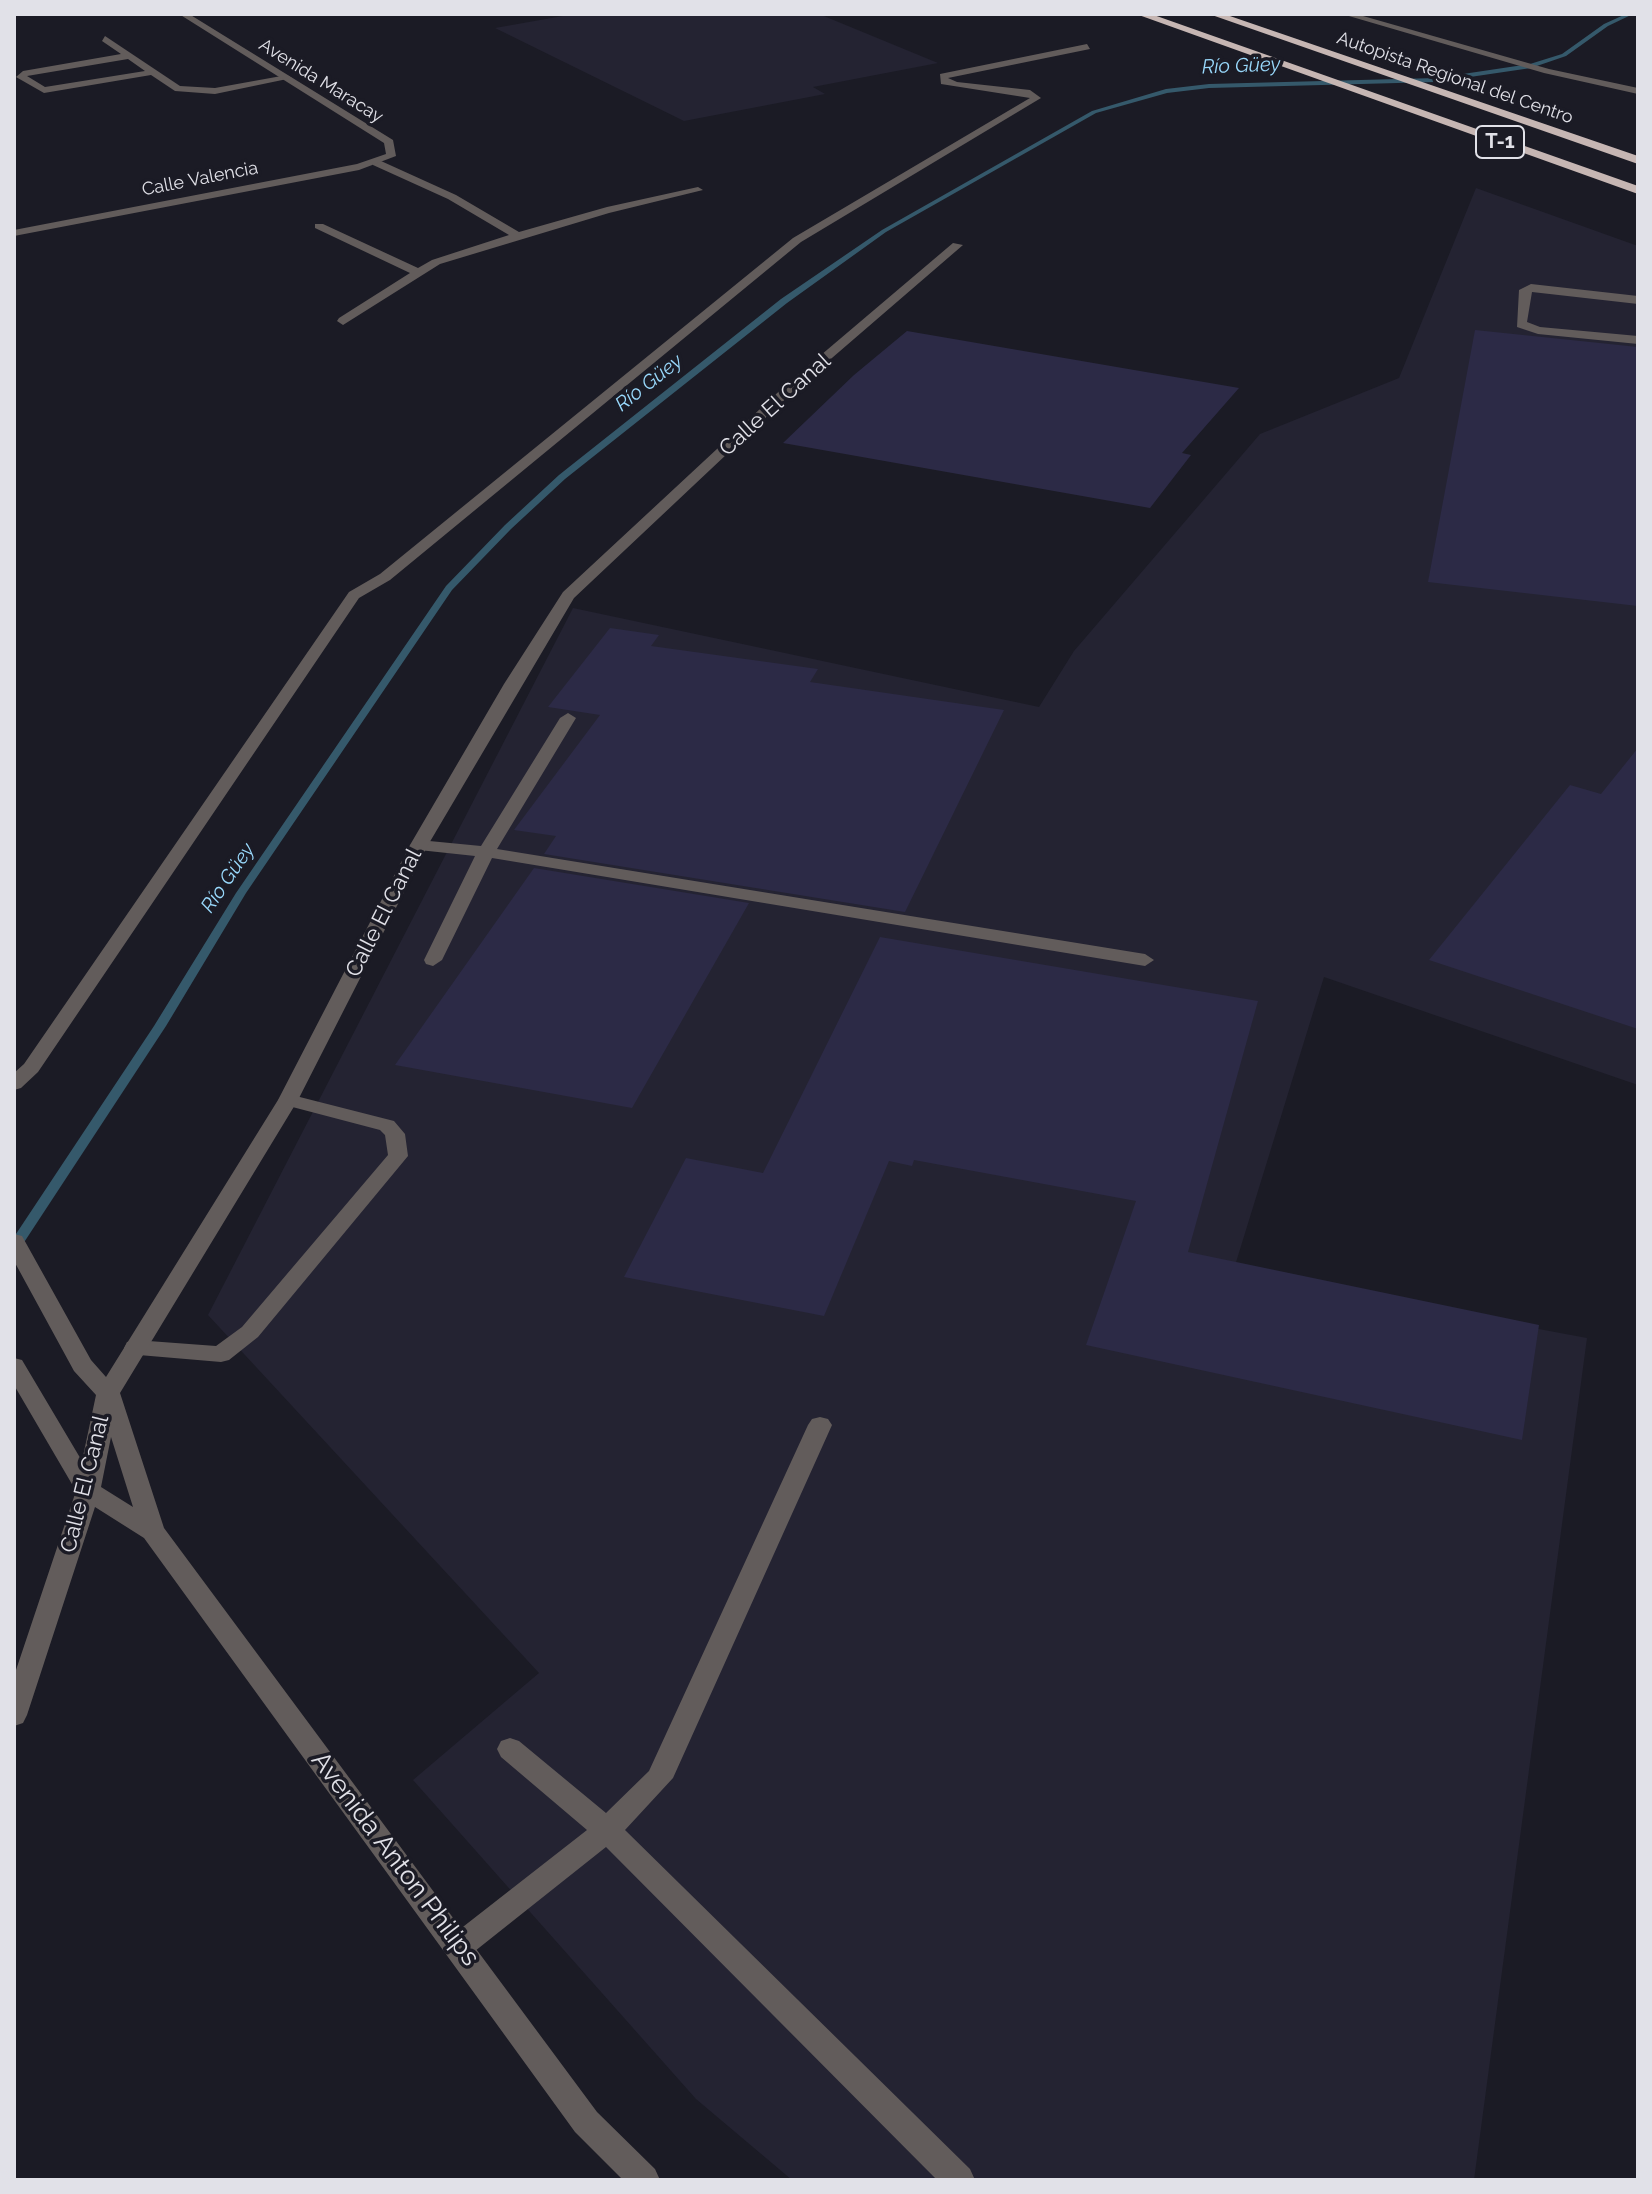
<!DOCTYPE html>
<meta charset="utf-8">
<style>
body{margin:0}
#map{position:relative;width:1652px;height:2194px;overflow:hidden;background:#1b1b25;font-family:Raleway,sans-serif}
canvas{display:block}
.frame{position:absolute;inset:0;border:16px solid #e1e1e8;pointer-events:none}
</style>
<div id="map">
<canvas width="1652" height="2194"></canvas>
<div class="frame"></div>
</div>
<script>
const ctx = document.querySelector('canvas').getContext('2d');
ctx.lineJoin = 'round';
function fill(path, color) { ctx.fillStyle = color; ctx.fill(path, 'evenodd'); }
const toPath = rows => new Path2D(rows.map(r => 'M' + r).join(''));
function write(font, color, halo, rows, align = 'center') {
  ctx.font = font + ' Raleway,sans-serif'; ctx.lineWidth = 7; ctx.setLineDash([]); ctx.textBaseline = 'middle'; ctx.strokeStyle = halo; ctx.fillStyle = color; for (const [text, x, y, turn = 0] of rows) {
    ctx.save(); ctx.translate(x, y); ctx.rotate((+turn || 0) * Math.PI / 180); ctx.textAlign = isNaN(turn) ? turn : align; if (halo) ctx.strokeText(text, 0, 0); ctx.fillText(text, 0, 0); ctx.restore();
  }
}
function trace(path, color, width, dash) { ctx.strokeStyle = color; ctx.lineWidth = width; ctx.lineCap = dash ? 'butt' : 'round'; ctx.setLineDash(dash || []); ctx.stroke(path); }
fill(toPath([
 [574,14,819,14,938,63,813,87,825,94,684,121,495,28],
 [1476,188,1638,246,1638,1085,1324,977,1233,1272,1587,1338,1474,2180,792,2180,696,2099,413,1780,539,1673,208,1315,573,608,1039,707,1074,651,1260,434,1399,378]
]), '#242332');
fill(toPath([
 [1626,14,1633,14,1608,26,1566,56,1531,68,1436,82,1209,88,1167,93,1096,113,886,232,787,303,565,479,511,529,452,590,246,893,166,1026,19,1250,14,1251,14,1237,154,1026,236,893,446,586,505,525,559,475,781,299,882,230,1092,111,1166,89,1209,84,1436,78,1530,64,1562,54,1604,24,1626,14]
]), '#35596b');
fill(toPath([
 [1475,330,1638,347,1638,606,1428,582],
 [907,331,1239,388,1182,453,1191,455,1150,508,783,443,854,375],
 [610,628,659,635,651,646,818,669,810,682,1004,710,905,912,544,854,556,836,514,830,600,715,548,707],
 [1638,748,1638,1029,1429,960,1570,785,1601,794],
 [534,868,749,903,632,1108,395,1065],
 [880,937,1258,1001,1188,1252,1539,1325,1522,1440,1086,1345,1136,1201,914,1160,912,1166,889,1161,824,1316,624,1277,686,1158,763,1173]
]), '#2c2a46');
fill(toPath([
 [105,36,180,86,215,88,287,75,292,78,215,94,175,91,151,75,44,93,16,77,23,71,121,54,102,41,105,36],
 [128,59,145,71,45,87,27,76,128,59],
 [373,161,381,161,456,195,519,232,607,207,698,187,703,190,609,213,440,264,343,325,337,321,339,318,410,273,315,228,315,224,323,224,418,268,432,260,509,235,448,199,373,165,373,161],
 [1531,284,1638,296,1638,304,1532,292,1527,322,1540,327,1638,336,1638,344,1538,334,1517,327,1519,290,1531,284],
 [568,713,576,718,497,849,1145,954,1154,960,1145,966,492,858,442,960,433,966,426,964,424,960,475,856,419,850,410,845,419,840,481,846,560,718,568,713],
 [288,1094,394,1121,405,1134,408,1156,258,1337,229,1360,221,1362,127,1354,124,1348,127,1342,135,1340,216,1346,242,1327,388,1155,385,1135,380,1130,281,1104,278,1100,288,1094],
 [820,1417,828,1419,832,1425,673,1778,625,1830,970,2169,975,2180,937,2180,606,1847,470,1955,460,1959,450,1955,446,1946,450,1937,587,1830,501,1757,497,1749,501,1741,510,1738,519,1741,606,1813,649,1771,808,1425,812,1419,820,1417]
]), '#625c5b');
fill(toPath([
 [179,14,189,14,393,140,396,156,359,170,14,236,14,230,357,164,386,154,384,143,179,14],
 [1342,14,1356,14,1549,69,1638,88,1638,94,1544,73,1342,14],
 [1087,44,1090,49,948,78,957,82,1030,90,1041,98,801,242,390,580,359,598,38,1072,21,1088,14,1090,14,1073,24,1064,349,592,380,574,793,238,1030,98,941,84,940,74,1087,44],
 [953,243,963,245,796,389,574,598,428,845,298,1100,120,1393,164,1528,597,2112,655,2169,660,2180,623,2180,575,2132,144,1538,95,1507,27,1715,23,1723,14,1726,14,1676,76,1491,14,1385,14,1358,22,1360,82,1461,96,1395,74,1371,14,1261,14,1234,22,1236,91,1360,106,1377,278,1100,410,845,504,684,563,592,788,383,953,243],
 [111,1437,133,1507,101,1487,111,1437]
]), '#625c5b');
fill(toPath([
 [1136,14,1151,14,1638,186,1638,194,1136,14],
 [1209,14,1224,14,1638,156,1638,164,1209,14]
]), '#c6b6b3');
write('18px', '#e1e1e8', '#1b1b25', [
 ["Autopista Regional del Centro",1455,78,19],
 ["Avenida Maracay",321,81,32],
 ["Calle Valencia",200,179,-11]
]);
write('italic 20px', '#99d9fc', '#1b1b25', [
 ["Río Güey",1241,66,-2],
 ["Río Güey",649,383,-38],
 ["Río Güey",228,878,-56]
]);
for (const [x, y, w] of [
 [1500,142,48]
]) { const box = new Path2D(); box.roundRect(x - w / 2, y - 16, w, 32, 6); ctx.fillStyle = '#1b1b25'; ctx.fill(box); trace(box, '#e1e1e8', 2); }
write('bold 20px', '#e1e1e8', null, [
 ["T-1",1500,142]
]);
write('22px', '#e1e1e8', '#1b1b25', [
 ["Calle El Canal",775,405,-42],
 ["Calle El Canal",384,913,-63],
 ["Calle El Canal",85,1484,-76]
]);
write('26px', '#e1e1e8', '#1b1b25', [
 ["Avenida Anton Philips",395,1859,53]
]);
</script>
